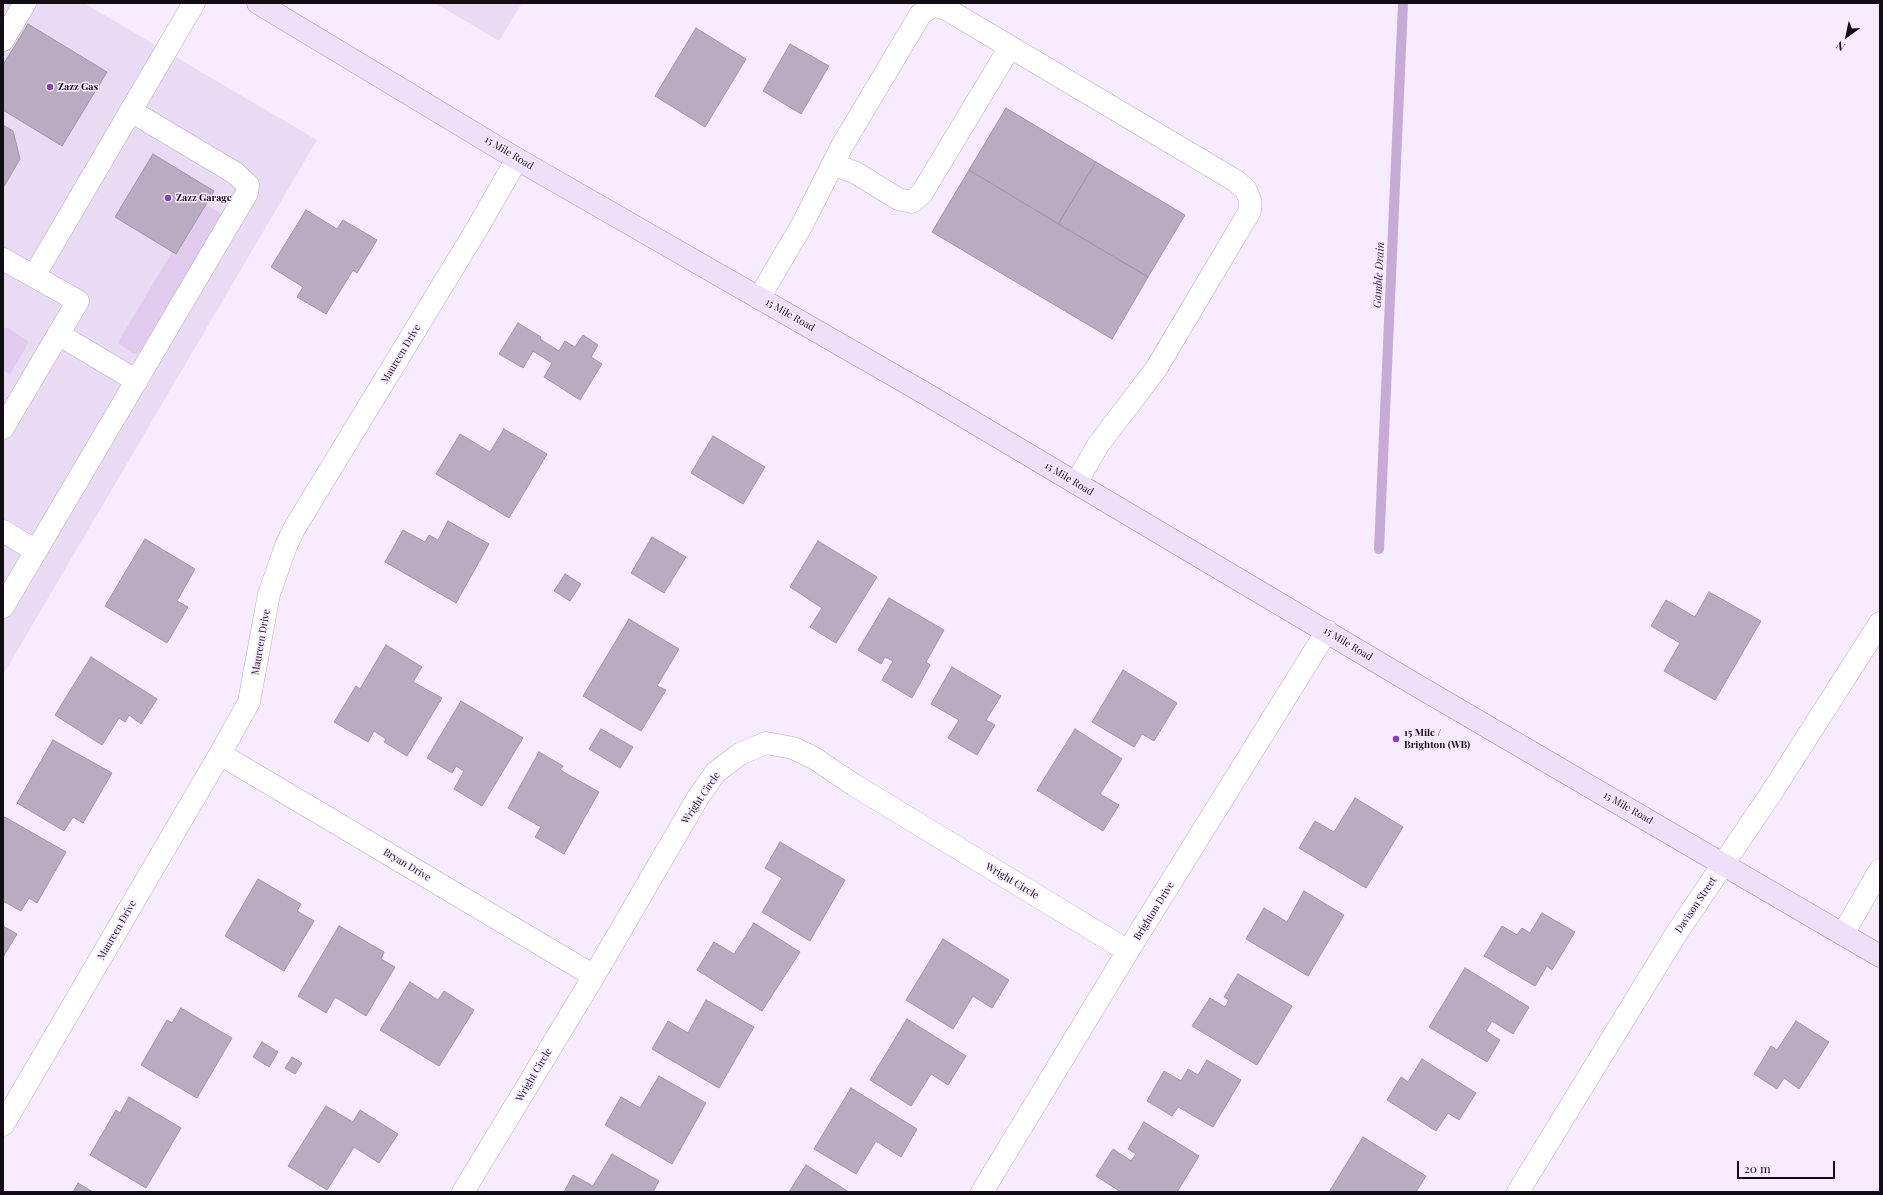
<!DOCTYPE html>
<style>
body{margin:0}
#map{position:relative;width:1883px;height:1195px;overflow:hidden;background:#f7ecff;font-family:"Playfair Display",serif}
canvas{display:block}
.frame{position:absolute;inset:0;border:4px solid #120d15;pointer-events:none}
.north{position:absolute;left:1827px;top:16px;width:40px;height:40px;-webkit-text-stroke:3px #f7ecff;paint-order:stroke;rotate:213deg;font-size:11px;font-weight:700;line-height:16px;text-align:center;color:#120d15}
.north::after{content:'';display:block;margin:auto;width:14px;height:18px;background:#120d15;clip-path:polygon(50% 0,100% 100%,50% 72%,0 100%)}
.scale{position:absolute;left:1737px;top:1161px;width:98px;height:18px;box-sizing:border-box;border:2px solid #120d15;border-top:0;padding-left:5px;font-size:12px;line-height:14px;white-space:nowrap;color:#120d15;-webkit-text-stroke:3px #f7ecff;paint-order:stroke}
</style>
<div id="map">
<canvas width="1883" height="1195"></canvas>
<div class="frame"></div>
<div class="north">N</div>
<div class="scale">20 m</div>
</div>
<script>
const ctx = document.querySelector('canvas').getContext('2d');
ctx.lineJoin = 'round';
function fill(path, color) { ctx.fillStyle = color; ctx.fill(path, 'evenodd'); }
const toPath = rows => new Path2D(rows.map(r => 'M' + r).join(''));
function trace(path, color, width, dash) { ctx.strokeStyle = color; ctx.lineWidth = width; ctx.lineCap = dash ? 'butt' : 'round'; ctx.setLineDash(dash || []); ctx.stroke(path); }
function write(font, color, halo, rows, align = 'center') {
  ctx.font = font + ' "Playfair Display",serif'; ctx.lineWidth = 3; ctx.setLineDash([]); ctx.textBaseline = 'middle'; ctx.strokeStyle = halo; ctx.fillStyle = color; for (const [text, x, y, turn = 0] of rows) {
    ctx.save(); ctx.translate(x, y); ctx.rotate((+turn || 0) * Math.PI / 180); ctx.textAlign = isNaN(turn) ? turn : align; if (halo) ctx.strokeText(text, 0, 0); ctx.fillText(text, 0, 0); ctx.restore();
  }
}
fill(toPath([
 [3,3,84,3,317,140,3,675],
 [435,3,522,3,499,41]
]), '#e9dbf3');
fill(toPath([
 [206,205,219,212,221,215,220,220,140,351,137,354,132,353,119,344,120,339,172,252,176,254],
 [5,328,8,328,29,342,10,374,3,371,3,330]
]), '#e0cbee');
trace(toPath([
 [1379,549,1403,3]
]), '#c5abd6', 10);
const building = toPath([
 [28,24,107,72,62,146,3,110,3,65,28,24],
 [696,28,746,59,705,127,655,96,696,28],
 [790,44,829,66,801,114,763,91,790,44],
 [1006,108,1096,162,1058,224,969,170,1006,108],
 [3,125,13,131,20,159,3,188,3,125],
 [153,154,214,191,176,254,115,217,153,154],
 [1096,162,1185,215,1148,277,1058,224,1096,162],
 [969,170,1148,277,1112,339,932,232,969,170],
 [306,210,337,229,343,220,377,240,357,273,353,270,326,314,297,297,303,287,271,267,306,210],
 [518,323,541,337,540,339,559,351,565,341,575,347,583,335,598,345,591,357,602,364,580,400,544,377,552,363,533,351,523,368,499,354,518,323],
 [504,429,547,454,509,518,436,474,460,434,490,452,504,429],
 [713,436,765,467,743,504,691,473,713,436],
 [448,521,489,544,456,603,385,562,403,530,425,542,429,535,438,540,448,521],
 [652,537,686,557,664,593,631,573,652,537],
 [145,539,195,569,177,601,188,607,167,643,105,606,145,539],
 [818,541,877,577,836,643,810,627,822,608,790,587,818,541],
 [565,574,581,584,570,601,554,591,565,574],
 [1709,592,1761,621,1715,700,1664,671,1680,643,1651,626,1666,600,1695,617,1709,592],
 [889,598,944,630,926,662,930,665,912,698,882,680,893,661,885,657,881,664,858,650,889,598],
 [629,619,679,649,657,686,666,690,641,731,583,696,629,619],
 [386,645,422,667,413,682,442,698,407,756,384,742,386,739,374,731,368,742,334,722,356,686,360,689,386,645],
 [91,657,157,699,141,724,129,715,125,722,119,718,102,745,55,715,91,657],
 [952,667,1001,696,986,720,995,725,977,755,948,738,959,720,931,704,952,667],
 [1123,670,1177,703,1154,741,1142,734,1134,747,1092,722,1123,670],
 [461,701,523,738,482,806,454,789,464,771,456,766,452,773,427,758,461,701],
 [601,729,633,747,620,768,589,749,601,729],
 [1075,729,1122,759,1100,794,1119,805,1103,831,1037,790,1075,729],
 [53,740,112,773,83,823,73,817,64,831,17,803,53,740],
 [539,752,563,766,560,770,599,792,564,854,535,837,541,827,508,808,539,752],
 [1355,798,1403,827,1366,888,1299,848,1315,821,1334,832,1355,798],
 [3,816,66,852,37,903,29,898,21,911,3,901,3,816],
 [780,842,845,880,810,941,762,912,782,878,765,868,780,842],
 [258,879,301,904,297,911,314,921,284,971,225,936,258,879],
 [1304,891,1344,915,1308,976,1246,939,1264,908,1287,922,1304,891],
 [1542,913,1575,932,1552,970,1547,966,1535,986,1484,956,1502,926,1517,935,1522,928,1530,933,1542,913],
 [754,923,800,952,762,1011,697,970,714,942,734,954,754,923],
 [3,926,17,934,3,957,3,926],
 [339,926,384,952,381,959,395,967,366,1016,335,997,326,1013,298,996,339,926],
 [943,939,1009,980,992,1008,973,996,953,1029,906,1000,943,939],
 [1465,968,1529,1007,1513,1034,1492,1021,1486,1031,1500,1040,1487,1062,1429,1027,1465,968],
 [1238,974,1292,1006,1257,1065,1192,1026,1210,998,1225,1007,1229,1000,1224,997,1238,974],
 [410,982,438,1000,444,991,474,1010,439,1066,380,1030,410,982],
 [706,1000,754,1027,719,1088,652,1049,668,1021,688,1033,706,1000],
 [181,1008,232,1038,197,1098,141,1065,167,1020,172,1023,181,1008],
 [907,1019,966,1056,948,1085,931,1074,911,1106,870,1080,907,1019],
 [1796,1021,1829,1042,1799,1089,1784,1078,1777,1089,1754,1074,1771,1046,1777,1050,1796,1021],
 [262,1042,278,1052,269,1067,253,1057,262,1042],
 [292,1057,302,1063,295,1074,285,1068,292,1057],
 [1422,1059,1476,1093,1459,1120,1448,1113,1436,1131,1387,1100,1401,1077,1408,1082,1422,1059],
 [1207,1060,1241,1080,1213,1127,1178,1107,1172,1116,1147,1101,1164,1071,1181,1081,1188,1069,1198,1075,1207,1060],
 [659,1076,706,1103,672,1164,605,1125,621,1097,640,1108,659,1076],
 [851,1088,917,1129,901,1157,876,1141,856,1174,814,1149,851,1088],
 [129,1097,181,1128,146,1188,90,1155,116,1110,120,1113,129,1097],
 [326,1106,353,1122,360,1110,398,1134,379,1163,354,1147,327,1190,288,1166,326,1106],
 [1144,1122,1199,1156,1177,1192,1121,1192,1096,1176,1113,1149,1131,1161,1136,1154,1128,1149,1144,1122],
 [1363,1137,1426,1176,1416,1192,1329,1192,1363,1137],
 [612,1154,659,1181,653,1192,564,1192,573,1175,593,1186,612,1154],
 [806,1165,849,1192,789,1192,806,1165],
 [78,1183,93,1192,73,1192,78,1183]
]);
fill(building, '#b9acc2');
trace(building, '#a295aa', 1);
const minor = toPath([
 [3,40,25,3],
 [833,164,856,173,898,199,912,202,922,193,1010,47],
 [3,259,78,301,3,428],
 [34,276,194,3],
 [759,298,802,225,842,146,920,15,932,6,940,7,948,10,1236,181,1246,190,1250,200,1250,211,1244,221,1156,369,1098,445,1076,483],
 [58,334,137,381],
 [3,531,36,551],
 [3,607,247,193,248,185,235,173,131,111],
 [220,754,594,976],
 [1843,934,1880,870],
 [3,1125,220,754,249,702,269,594,286,546,294,529,478,227,517,159],
 [463,1192,594,976,697,799,716,772,740,754,766,743,793,748,814,758,854,785,1128,951],
 [982,1192,1128,951,1327,631],
 [1518,1192,1676,934,1770,795,1880,623]
]);
const major = toPath([
 [258,3,517,159,921,391,1416,685,1880,956]
]);
trace(minor, '#b8abc1', 23);
trace(major, '#9b88a7', 23);
trace(minor, '#fff', 22);
trace(major, '#efe0fa', 22);
for (const [x, y, r, color] of [
 [50,87,4,"#8b40b2"],
 [168,198,4,"#8b40b2"],
 [1396,739,4,"#8b40b2"]
]) { const dot = new Path2D(); dot.arc(x, y, r, 0, 2 * Math.PI); ctx.fillStyle = color; ctx.fill(dot); trace(dot, '#f7ecff', 1.5); }
write('bold 10px', '#120d15', '#f7ecff', [
 ["Zazz Gas",58,87],
 ["Zazz Garage",176,198],
 ["15 Mile /",1404,733],
 ["Brighton (WB)",1404,745]
], 'left');
write('10px', '#120d15', '#f7ecff', [
 ["15 Mile Road",509,153,31],
 ["15 Mile Road",790,315,30],
 ["Maureen Drive",401,354,-59],
 ["15 Mile Road",1069,479,31],
 ["Maureen Drive",261,642,-80],
 ["15 Mile Road",1348,644,31],
 ["Wright Circle",701,798,-56],
 ["15 Mile Road",1628,808,30],
 ["Bryan Drive",407,865,31],
 ["Wright Circle",1012,881,31],
 ["Davison Street",1696,905,-56],
 ["Brighton Drive",1154,911,-58],
 ["Maureen Drive",117,930,-60],
 ["Wright Circle",534,1075,-59]
]);
write('italic 11px', '#3a174c', '#f7ecff', [
 ["Gamble Drain",1379,275,-87]
]);
</script>
